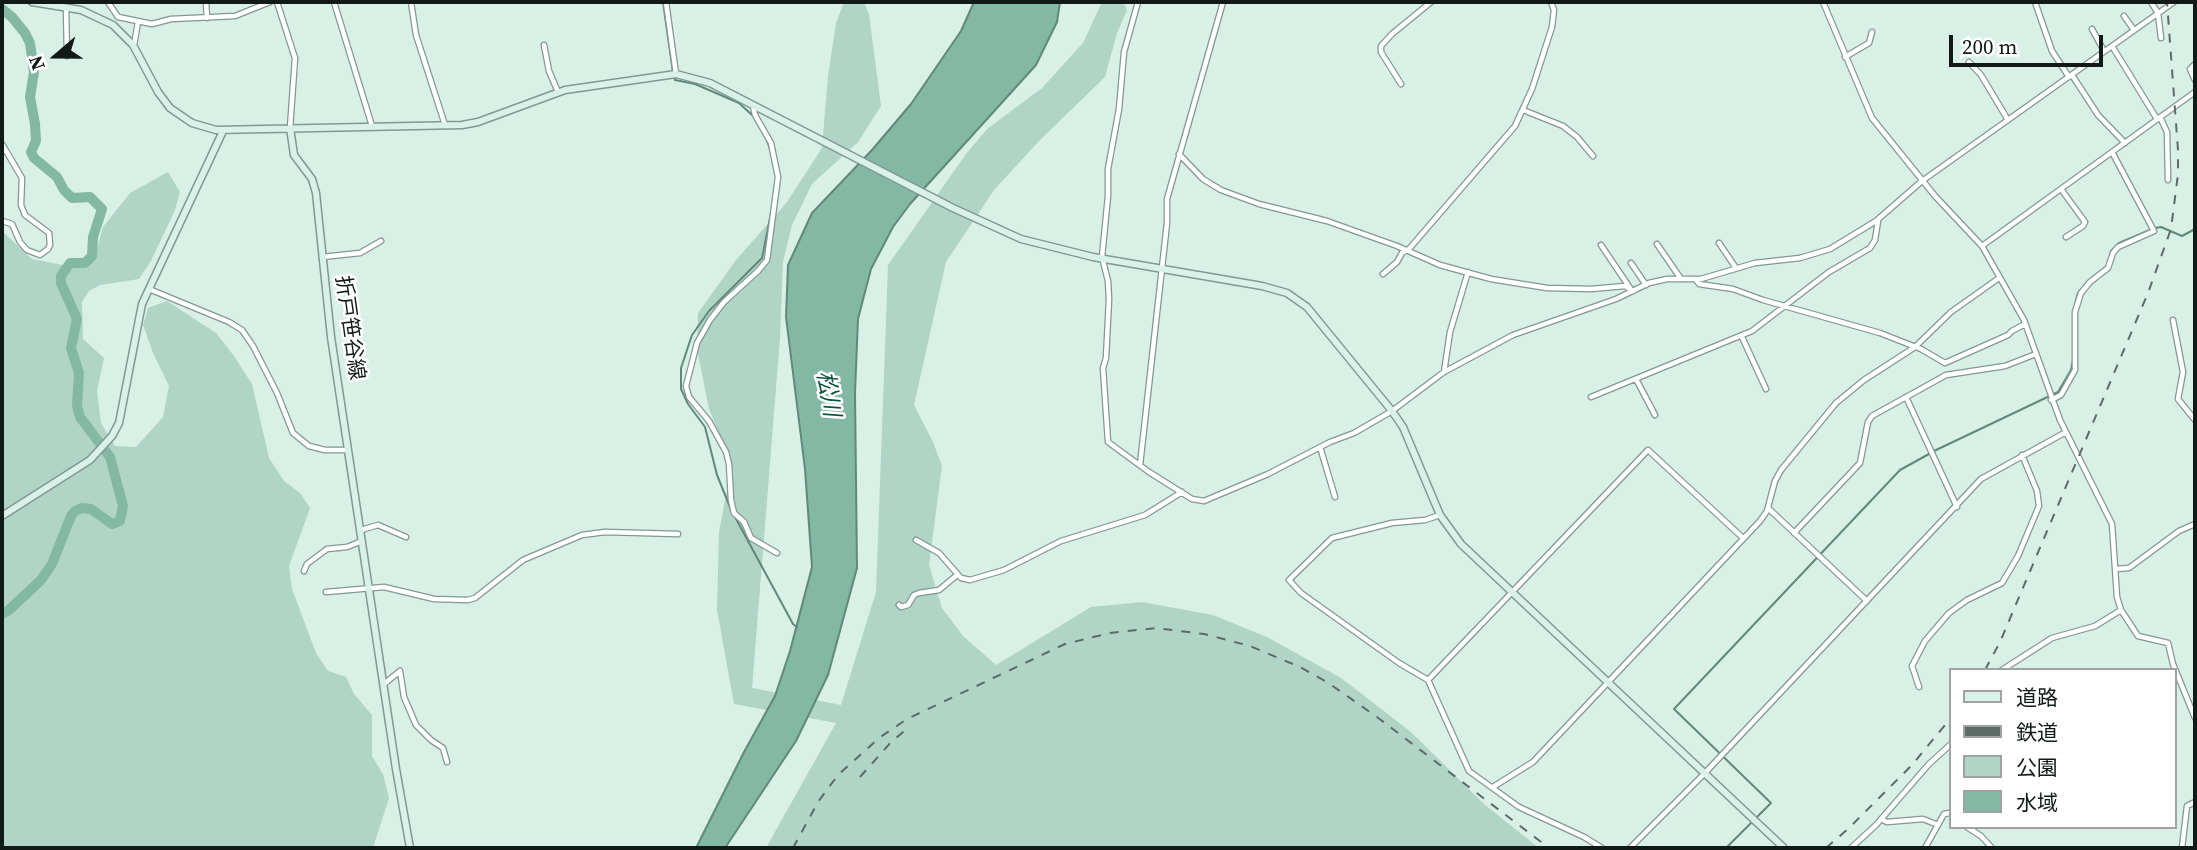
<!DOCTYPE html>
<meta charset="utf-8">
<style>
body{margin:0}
#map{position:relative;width:2197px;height:850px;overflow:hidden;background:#d9f0e7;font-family:"Source Serif 4","Noto Sans JP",serif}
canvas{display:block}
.frame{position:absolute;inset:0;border:4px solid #121a17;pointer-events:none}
.legend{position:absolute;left:1949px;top:668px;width:228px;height:161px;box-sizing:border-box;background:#fff;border:2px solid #a0a3a2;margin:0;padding:9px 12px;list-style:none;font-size:21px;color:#121a17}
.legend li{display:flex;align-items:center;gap:14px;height:35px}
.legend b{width:35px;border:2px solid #a0a3a2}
.north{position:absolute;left:21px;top:21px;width:70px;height:70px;-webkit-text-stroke:5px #fff;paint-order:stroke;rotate:250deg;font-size:19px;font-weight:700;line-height:28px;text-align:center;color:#121a17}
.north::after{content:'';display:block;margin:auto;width:24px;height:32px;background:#121a17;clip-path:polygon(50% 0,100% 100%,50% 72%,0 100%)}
.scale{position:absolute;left:1949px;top:35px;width:154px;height:32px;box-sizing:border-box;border:4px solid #121a17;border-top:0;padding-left:9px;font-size:21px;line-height:24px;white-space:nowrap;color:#121a17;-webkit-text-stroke:5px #fff;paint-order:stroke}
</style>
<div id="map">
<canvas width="2197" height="850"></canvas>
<div class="frame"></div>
<ul class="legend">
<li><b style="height:9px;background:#d8f2e9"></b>道路</li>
<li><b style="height:9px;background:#5d6b66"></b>鉄道</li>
<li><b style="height:19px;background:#b0d4c6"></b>公園</li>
<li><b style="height:19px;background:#83b8a4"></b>水域</li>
</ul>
<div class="north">N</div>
<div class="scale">200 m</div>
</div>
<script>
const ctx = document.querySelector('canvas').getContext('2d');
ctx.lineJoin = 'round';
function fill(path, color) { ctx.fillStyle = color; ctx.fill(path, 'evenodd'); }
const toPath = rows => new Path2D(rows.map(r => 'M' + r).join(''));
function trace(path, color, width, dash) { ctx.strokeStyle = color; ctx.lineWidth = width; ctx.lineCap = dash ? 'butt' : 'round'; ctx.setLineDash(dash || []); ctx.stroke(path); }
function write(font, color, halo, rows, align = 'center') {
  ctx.font = font + ' "Source Serif 4","Noto Sans JP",serif'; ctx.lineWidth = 5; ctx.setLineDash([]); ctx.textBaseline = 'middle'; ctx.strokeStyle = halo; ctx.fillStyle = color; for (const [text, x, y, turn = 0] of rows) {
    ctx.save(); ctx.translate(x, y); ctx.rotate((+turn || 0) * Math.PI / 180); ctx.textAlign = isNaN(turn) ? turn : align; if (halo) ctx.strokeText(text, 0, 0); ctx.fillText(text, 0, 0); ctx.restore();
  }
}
fill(toPath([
 [844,2,864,2,869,14,881,106,858,142,812,184,792,225,783,262,780,338,752,688,841,705,876,592,888,265,966,154,987,129,1042,88,1083,43,1102,2,1123,2,1127,10,1117,33,1105,77,1039,141,994,190,946,262,914,405,933,442,942,466,929,565,942,608,963,636,996,665,1091,607,1142,602,1213,615,1269,638,1341,678,1411,732,1485,805,1539,848,766,848,836,723,734,704,717,610,719,532,732,464,709,409,697,349,698,313,736,260,787,202,822,148,828,76,836,23],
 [168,172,180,192,175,210,151,261,139,279,100,285,89,291,82,302,83,339,104,358,97,391,101,423,115,446,136,447,163,417,169,386,153,353,143,325,148,308,167,301,216,333,234,356,252,384,269,458,284,481,300,493,310,508,289,566,292,589,316,653,328,671,346,677,354,694,372,715,372,756,383,774,389,798,373,848,2,848,2,231,32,259,68,266,94,259,103,227,130,193]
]), '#b0d4c6');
const water = toPath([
 [974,2,1060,2,1057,22,1036,65,910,204,893,227,871,269,858,319,855,393,857,568,828,675,796,741,725,848,696,848,744,752,775,696,790,651,812,567,805,469,786,317,788,265,812,213,872,150,911,104,961,31,974,2]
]);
fill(water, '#83b8a4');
trace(water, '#61897a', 2);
trace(toPath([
 [663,2,673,72],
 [674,77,675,80,695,84,739,103,752,115],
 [766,138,771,152],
 [2155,228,2161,227,2182,236,2195,229],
 [2109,260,2111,251,2119,243,2150,230],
 [2073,312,2078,293,2088,281],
 [1934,451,2058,392,2071,370,2073,360],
 [732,512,717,475,705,427,688,404,681,389,681,368,692,335,709,311,762,258,771,213],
 [735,517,793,624,797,627],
 [1756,818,1771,803,1674,709,1900,470,1929,454],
 [1726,848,1752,822]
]), '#61897a', 2);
trace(toPath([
 [2,9,12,17,25,33,30,43,34,72,30,97,35,124,36,141,31,152,34,158,57,177,64,190,72,198,90,197,102,209,93,237,92,256,85,263,70,263,61,276,61,283,77,319,71,348,79,373,77,406,80,417,110,457,123,506,120,521,112,524,91,509,82,508,75,511,71,516,52,564,41,580,9,610,2,614]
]), '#83b8a4', 10);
const street = toPath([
 [108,2,118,17,152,24,171,19,235,16,270,2],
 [206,2,207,18],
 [277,2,295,58,290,128],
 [334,2,372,126],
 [411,2,416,35,445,125],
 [666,2,676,74],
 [1138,2,1124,52,1119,109,1108,169,1108,196,1102,257,1108,281,1109,299,1106,358,1103,368,1108,442,1149,472,1192,499,1204,501,1268,474,1330,442,1354,433,1392,411,1444,372,1513,335,1616,299,1649,283,1667,279,1701,279,1755,263,1800,258,1830,249,1876,221,1922,181,2174,2],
 [1823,2,1872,118,1935,196,1982,246,2024,320,2060,420,2112,524,2117,597,2121,610,2138,636,2168,643,2173,664,2195,718],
 [2035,2,2052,51,2069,77],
 [2151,2,2158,13,2161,38],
 [66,7,67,56],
 [2124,16,2134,30],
 [2092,29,2104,51],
 [134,45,138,22],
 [544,45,549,71,558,92],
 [2112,46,2157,119],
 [1845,57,1869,43,1872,32],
 [1969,62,1981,75,2008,120],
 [2195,64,2190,69,2195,80],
 [2072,75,2098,115,2125,143],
 [1401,84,1381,52,1381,46,1392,34,1431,2],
 [753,106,755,115,771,143,778,177,767,260,758,271,724,302,710,320,697,343,686,386,689,397,709,421,726,452,729,464,731,500,734,513,744,522,751,538,777,553],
 [1523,110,1563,126,1577,137,1593,156],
 [2160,117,2167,132,2168,180],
 [2,144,22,178,21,205,25,215,49,233,50,245,48,249,40,255,27,250,20,242,12,224,2,221],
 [1179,154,1203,179,1221,190,1259,204,1327,221,1397,246,1440,265,1491,279,1547,288,1591,289,1625,286,1633,291],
 [2061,189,2085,222,2083,226,2066,237],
 [1719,243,1736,268],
 [1657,244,1681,279],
 [1601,245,1630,288],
 [1982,246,2195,92],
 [322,257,360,253,381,241],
 [1631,263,1646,285],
 [1383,274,1397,262,1402,253,1409,249,1515,126,1532,89,1552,27,1554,10,1551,2],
 [1696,280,1699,284,1733,289,1763,300,1880,333,1921,349,1945,363,2008,335,2012,331,2025,324],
 [149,289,229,322,242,330,253,346,277,393,293,433,309,446,325,450,348,450],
 [2173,320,2183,372,2178,399,2195,420],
 [1742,337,1766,389],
 [1444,372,1450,332,1468,272],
 [1636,379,1655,415],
 [1591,397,1752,331,1829,272,1870,248,1875,240,1878,221],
 [1906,397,1957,507],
 [2051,400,2061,395,2075,370,2075,312,2081,293,2090,282,2108,268,2113,253,2118,247,2154,231,2112,152],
 [1320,447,1335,497],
 [1140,465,1167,223,1167,199,1223,2],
 [1768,508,1867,601],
 [1440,515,1425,520,1392,523,1332,538,1289,580,1301,593,1399,663,1428,680,1469,771,1519,807,1584,837,1602,848],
 [361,530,378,525,406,537],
 [1794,533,1860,463,1868,422,1872,416,1946,375,2005,366,2036,354],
 [916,540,939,553,961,578,970,580,1004,570,1061,541,1145,515,1182,492],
 [2116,569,2129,568,2179,531,2195,524],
 [304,571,307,564,327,549,347,547,362,541],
 [326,592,384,587,434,599,468,600,475,598,523,560,582,535,605,532,678,534],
 [899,605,901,607,908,605,914,595,919,593,939,590,957,575],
 [2002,670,2052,638,2095,626,2121,610],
 [1428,680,1648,450,1743,538],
 [384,684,400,671,404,697,416,725,431,740,443,748,447,762],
 [1919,687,1912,666,1925,641,1949,613,1967,600,2002,583,2018,556,2039,506,2037,491,2022,455],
 [1493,787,1533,762,1760,521,1767,511,1775,481,1781,470,1836,403,1864,380,1915,347,1951,312,1999,278],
 [1881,819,1887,822,1923,819,1938,825],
 [1967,827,1981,836,1992,848],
 [1630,848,1704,774,1981,479,2066,432],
 [1851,848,1876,825,1929,764,1950,745],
 [1925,848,1944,814,1950,813],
 [2182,848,2187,806,2195,802]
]);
const secondary = toPath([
 [32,2,81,10,113,25,133,45,158,92,170,108,192,123,216,130,462,125,478,122,565,90,676,74,710,83,953,208,1021,239,1093,257,1262,286,1287,293,1307,307,1392,411,1403,427,1440,515,1461,544,1784,848],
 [290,128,294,155,312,179,316,193,331,337,396,769,410,848],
 [2,516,90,460,112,436,119,423,142,304,223,131]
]);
trace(street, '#829890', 7);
trace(secondary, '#829890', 9);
trace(street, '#fff', 4.5);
trace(secondary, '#d8f2e9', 6);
trace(toPath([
 [1985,670,2000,642,2148,293,2171,229,2178,174,2178,150,2167,2],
 [860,777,892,741,907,729],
 [793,848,818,802,838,775,879,738,907,719,1065,644,1110,633,1156,628,1204,634,1250,646,1300,667,1327,682,1377,717,1549,848],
 [1826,848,1848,829,1912,765,1950,719]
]), '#5d6b66', 2, [9, 9]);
write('21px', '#121a17', '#fff', [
 ["折戸笹谷線",349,328,82]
]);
write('italic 23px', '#0b5340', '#fff', [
 ["松川",827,394,80]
]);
</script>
